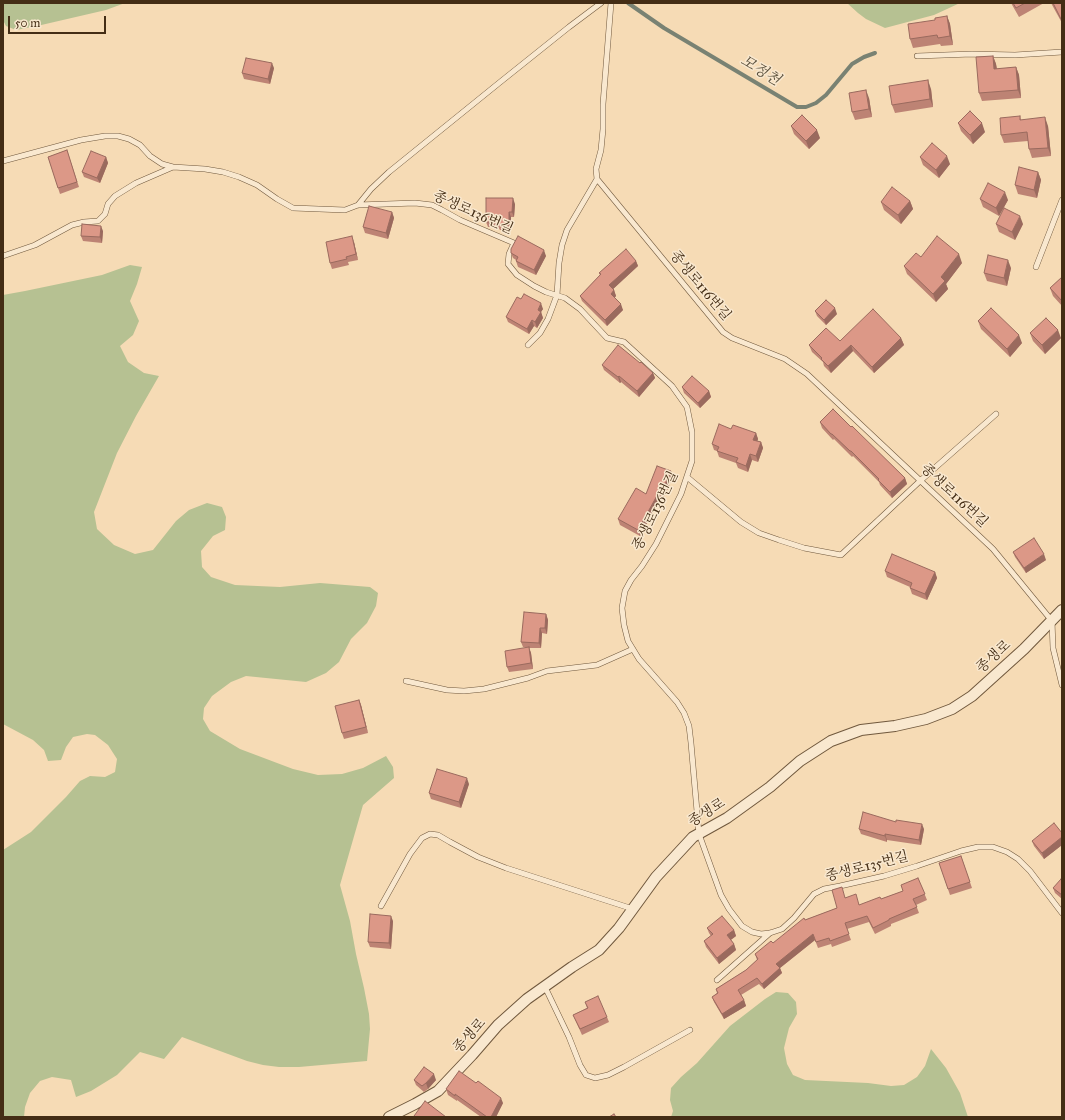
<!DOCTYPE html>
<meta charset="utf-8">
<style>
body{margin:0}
#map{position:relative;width:1065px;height:1120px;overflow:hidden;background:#f6dbb5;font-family:"IM FELL Great Primer",serif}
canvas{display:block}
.frame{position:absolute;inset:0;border:4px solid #442d15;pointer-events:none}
.scale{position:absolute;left:8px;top:16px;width:98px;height:18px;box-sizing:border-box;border:2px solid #442d15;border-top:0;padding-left:5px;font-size:12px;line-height:14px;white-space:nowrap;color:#442d15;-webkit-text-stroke:3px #f9e8cf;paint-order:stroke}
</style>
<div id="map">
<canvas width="1065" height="1120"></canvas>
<div class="frame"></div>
<div class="scale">50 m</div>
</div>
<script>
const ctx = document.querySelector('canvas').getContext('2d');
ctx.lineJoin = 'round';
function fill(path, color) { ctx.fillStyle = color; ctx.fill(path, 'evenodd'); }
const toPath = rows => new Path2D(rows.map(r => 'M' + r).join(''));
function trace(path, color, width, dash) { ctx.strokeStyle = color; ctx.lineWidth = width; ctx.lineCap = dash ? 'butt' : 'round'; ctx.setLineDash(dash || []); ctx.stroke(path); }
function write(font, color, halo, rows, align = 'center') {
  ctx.font = font + ' "IM FELL Great Primer","Noto Serif KR",serif'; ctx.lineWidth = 3; ctx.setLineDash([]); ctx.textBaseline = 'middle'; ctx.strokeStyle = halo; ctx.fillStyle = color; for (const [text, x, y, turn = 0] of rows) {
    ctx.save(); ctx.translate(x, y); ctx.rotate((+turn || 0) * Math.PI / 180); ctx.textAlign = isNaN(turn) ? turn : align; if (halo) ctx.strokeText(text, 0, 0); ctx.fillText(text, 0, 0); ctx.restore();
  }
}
fill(toPath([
 [4,3,125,3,106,10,37,26,16,30,6,26,3,20,3,7],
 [847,3,960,3,934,15,885,28,866,19,858,13],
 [130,265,142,267,137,284,130,301,139,321,133,335,120,346,128,362,144,373,159,376,136,416,117,453,94,512,97,529,114,545,135,554,153,550,176,521,189,510,207,503,222,507,226,517,225,530,213,536,201,551,202,567,211,577,235,585,280,587,320,583,370,587,378,593,376,606,367,623,351,639,339,662,326,673,306,682,246,676,231,682,212,696,204,708,203,719,210,731,240,749,293,769,318,775,342,774,363,768,386,756,393,767,394,778,363,805,340,885,350,921,356,954,364,988,369,1014,370,1029,367,1061,299,1067,279,1067,263,1065,247,1061,182,1037,164,1059,140,1052,117,1075,91,1091,76,1097,71,1080,52,1077,40,1081,30,1093,25,1107,24,1117,3,1117,3,850,31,832,66,797,80,781,90,776,105,777,115,772,117,759,108,745,95,735,87,734,73,737,66,747,61,760,48,761,44,750,33,740,3,724,3,295,25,291,102,275],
 [776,992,788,993,796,1002,797,1014,789,1028,784,1048,787,1064,793,1075,805,1080,868,1083,891,1086,904,1085,917,1077,925,1066,931,1049,946,1068,960,1093,968,1117,671,1117,673,1111,670,1100,671,1088,681,1077,697,1063,730,1026,765,999]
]), '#b6c192');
trace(toPath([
 [628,3,664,28,797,107,806,107,816,103,826,95,852,64,864,57,875,53]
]), '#798273', 4);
const lane = toPath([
 [611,3,603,104,603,129,601,150,596,169,597,179,723,332,732,338,785,359,807,374,993,549,1052,621,1053,648,1062,685],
 [917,56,972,54,1015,55,1062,52],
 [3,161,81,140,105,136,118,136,129,139,140,145,150,156,162,164,173,167,205,169,223,172,239,177,257,185,277,199,293,208,345,210,358,205,415,203,432,205,442,210,460,220,514,243,509,254,508,264,517,275,534,286,546,292,565,298,580,309,607,338,624,342,672,386,687,407,692,432,692,461,681,494,656,544,642,566,631,580,625,591,622,608,624,625,628,641,639,659,677,702,684,713,689,726,691,743,699,834,721,895,729,909,742,926,752,932,761,934,770,933,782,929,794,918,814,894,824,889,840,886,884,876,917,866,961,851,978,847,993,847,1007,852,1018,859,1030,871,1062,913],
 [358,205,371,189,389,172,499,83,569,27,601,3],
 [3,256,35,245,72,225,84,222,98,221,105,214,108,204,115,196,136,183,173,167],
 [1036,267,1062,200],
 [528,345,540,333,548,319,557,295,559,263,562,245,567,230,597,179],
 [687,477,741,522,759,533,779,540,804,548,841,555,920,481,996,414],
 [406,681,447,690,464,691,484,689,528,678,547,671,597,665,633,649],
 [381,906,410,854,422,838,430,834,438,835,450,842,478,857,506,868,633,909],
 [717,980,770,933],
 [545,987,569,1037,580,1065,586,1075,595,1078,608,1075,624,1067,690,1030]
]);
const street = toPath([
 [389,1117,415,1104,438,1091,472,1055,498,1025,527,999,572,967,599,950,619,928,656,877,693,837,727,818,770,787,800,761,831,741,861,730,895,726,926,719,952,709,972,696,1024,649,1062,610]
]);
trace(lane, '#70583d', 6);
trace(street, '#70583d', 12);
trace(lane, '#f9e8cf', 5);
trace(street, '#f9e8cf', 10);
fill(toPath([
 [1011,3,1044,3,1019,17],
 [1051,3,1062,3,1062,23],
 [947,16,950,24,953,45,941,46,940,44,913,48,910,39,935,20],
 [993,56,996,64,997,69,1016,67,1019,75,1021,98,982,101,979,93],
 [274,68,270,84,244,79,242,73],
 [931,89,933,107,895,113,892,105],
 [869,98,872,117,855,120,852,112],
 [1020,116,1021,120,1048,126,1051,156,1032,158,1029,149,1028,141,1004,143,1001,135],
 [958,123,985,132,973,144,961,131],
 [791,126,820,138,809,149,794,134],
 [67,150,79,187,60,194,48,157],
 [106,157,108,163,100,183,84,177,82,172],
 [920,157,950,164,939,178,923,165],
 [1038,172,1041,180,1037,198,1018,194,1015,185],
 [980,199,1008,200,999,216,983,207],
 [910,201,913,209,901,224,884,210,881,202],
 [515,204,514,217,511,217,511,231,500,230,498,227,488,227,486,222],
 [392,212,394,218,388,239,365,233,363,227],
 [996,224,1023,224,1015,240,999,232],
 [103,231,102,243,83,241,81,236],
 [354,242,358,260,348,262,349,265,332,269,330,263],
 [534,245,546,256,536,275,518,267,516,261,516,260,513,258,511,253],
 [921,257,962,263,946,284,948,289,936,302,907,274,904,266],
 [636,261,638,266,613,289,614,290,616,296,614,298,623,310,607,326,582,301,580,296,600,275,599,273],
 [1011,268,1007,286,987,281,984,273],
 [1062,277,1062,306,1053,296,1050,288],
 [521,299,543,309,541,312,543,318,537,328,534,326,529,334,508,322,506,317],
 [815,311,837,314,826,325,817,316],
 [978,321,1022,343,1010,357,981,329],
 [1030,333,1061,338,1045,354,1033,341],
 [901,338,904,345,874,373,853,351,831,373,824,366,823,362,812,352,809,345,840,341],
 [640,363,653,373,655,378,639,397,621,382,620,383,604,370,602,365],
 [682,387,709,391,711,397,700,408,684,393],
 [820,422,851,427,905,478,907,484,892,498,880,485,879,482,853,456,852,457,834,439,833,440,822,428],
 [731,429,756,433,758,439,757,441,761,442,763,448,758,462,752,460,748,472,738,468,736,463,719,457,717,451,714,450,712,444],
 [671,471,673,477,663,499,661,498,640,536,620,525,618,519,646,494],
 [1013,552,1046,560,1026,573,1015,557],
 [885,571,935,572,937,578,927,600,912,594,910,588,910,587,887,577],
 [546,614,548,620,547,634,542,633,541,648,529,648,531,653,533,669,509,672,507,667,528,647,523,647,521,642],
 [359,700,361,705,368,733,344,739,342,733],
 [469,784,461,808,431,799,429,793],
 [859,829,924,829,921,845,887,840,887,842,861,834],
 [1062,833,1062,845,1044,859,1034,846,1032,841],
 [961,856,972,888,950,895,939,863],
 [918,878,927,900,916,905,919,913,891,924,891,926,875,934,869,922,847,929,851,940,832,947,831,944,818,948,815,940,780,968,782,973,764,989,759,984,741,995,744,1000,746,1006,724,1019,714,1002,712,997,717,993,716,989,746,970,757,960,755,954,773,943,805,920,837,908,846,897,860,905,881,899,903,891],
 [1062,880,1062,899,1055,893,1053,888],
 [393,921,391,949,370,947,368,942],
 [707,928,734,930,736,936,731,940,734,944,736,950,719,964,706,947,704,941,711,936,709,933],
 [585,1002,607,1017,609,1022,582,1035,573,1015,587,1008],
 [414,1080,436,1080,428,1089,424,1092,416,1085],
 [446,1089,503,1103,496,1117,481,1117,457,1100,457,1101,448,1095]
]), '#bd8374');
fill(toPath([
 [947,16,950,24,953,45,950,36],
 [993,56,996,64,998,77,994,69],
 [272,63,274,68,270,84,268,79],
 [1016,67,1019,75,1021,98,1018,90],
 [928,80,931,89,933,107,930,99],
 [866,90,869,98,872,117,869,109],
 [1045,117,1048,126,1051,156,1048,148],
 [982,123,985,132,973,144,970,135],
 [817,130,820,138,809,149,806,141],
 [947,156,950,164,939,178,936,170],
 [106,157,108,163,100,183,97,178],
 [1038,172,1041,180,1037,198,1034,190],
 [1005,192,1008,200,999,216,996,208],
 [513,198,515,204,514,217,512,212],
 [910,201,913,209,901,224,898,215],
 [392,212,394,218,388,239,386,233],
 [509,212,511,217,511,231,509,225],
 [1020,216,1023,224,1015,240,1012,232],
 [101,226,103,231,102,243,100,237],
 [352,236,354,242,358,260,356,254],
 [544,250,546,256,536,275,534,270],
 [959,254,962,263,946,284,948,289,936,302,933,294,941,277],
 [1008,260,1011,268,1007,286,1004,278],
 [636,261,638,266,611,291,609,285],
 [614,290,616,296,613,300,611,294],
 [541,303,543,309,541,312,543,318,537,328,535,322,538,310],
 [621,304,623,310,607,326,605,320],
 [835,308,837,314,826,325,824,320],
 [532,320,534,326,529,334,527,329],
 [1058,330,1061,338,1045,354,1042,345],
 [1019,335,1022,343,1010,357,1007,349],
 [901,338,904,345,874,373,872,367],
 [851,345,853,351,831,373,828,366],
 [653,373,655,378,639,397,637,391],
 [619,376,621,382,620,383,618,377],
 [709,391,711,397,700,408,698,403],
 [756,433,758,439,756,445,753,440],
 [761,442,763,448,758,462,756,456],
 [750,454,752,460,748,472,746,466],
 [671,471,673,477,663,499,661,493],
 [905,478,907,484,892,498,890,492],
 [659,492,661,498,640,536,638,530],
 [1044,554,1046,560,1026,573,1024,568],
 [935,572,937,578,927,600,925,594],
 [546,614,548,620,547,634,545,628],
 [540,628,542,633,541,648,539,643],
 [529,647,531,653,533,669,531,663],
 [359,700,361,705,368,733,366,727],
 [467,778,469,784,461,808,459,802],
 [922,824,924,829,921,845,919,840],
 [885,834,887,840,887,842,885,836],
 [1062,837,1062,845,1044,859,1042,853],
 [391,916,393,921,391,949,389,943],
 [734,930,736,936,729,941,727,935],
 [813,934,815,940,780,968,782,973,764,989,762,984,776,964],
 [734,944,736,950,719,964,717,958],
 [744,1000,746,1006,724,1019,722,1014],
 [434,1074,436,1080,428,1089,426,1083],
 [501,1098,503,1103,496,1117,491,1117]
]), '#9a6a5e');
const building = toPath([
 [1013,3,1025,3,1016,8,1013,3],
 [1053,3,1062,3,1062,18,1061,19,1053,3],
 [947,16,950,36,938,38,937,35,910,39,908,24,935,20,935,18,947,16],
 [993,56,994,69,1016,67,1018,90,979,93,976,57,993,56],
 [246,58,272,63,268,79,242,73,246,58],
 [928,80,930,99,892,105,889,86,928,80],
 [866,90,869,109,852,112,849,93,866,90],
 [970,111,982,123,970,135,958,123,970,111],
 [802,115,817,130,806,141,791,126,802,115],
 [1020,116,1020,120,1045,117,1048,148,1029,149,1027,132,1001,135,1000,118,1020,116],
 [932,143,947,156,936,170,920,157,932,143],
 [67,150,77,182,58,188,48,157,67,150],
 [91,151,106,157,97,178,82,172,91,151],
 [1019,167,1038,172,1034,190,1015,185,1019,167],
 [988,183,1005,192,996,208,980,199,988,183],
 [892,187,910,201,898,215,881,202,892,187],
 [486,198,513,198,512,212,509,212,509,225,498,225,498,222,486,222,486,198],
 [369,206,392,212,386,233,363,227,369,206],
 [1004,208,1020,216,1012,232,996,224,1004,208],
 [82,224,101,226,100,237,81,236,82,224],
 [352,236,356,254,346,257,347,259,330,263,326,242,352,236],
 [518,236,544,250,534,270,516,261,518,257,511,253,511,249,518,236],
 [937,236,959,254,941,277,945,281,933,294,904,266,916,253,921,257,937,236],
 [626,249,636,261,609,285,614,290,611,294,621,304,605,320,580,296,601,274,599,273,626,249],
 [988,255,1008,260,1004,278,984,273,988,255],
 [1062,277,1062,301,1050,288,1062,277],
 [524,294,541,303,538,310,541,312,535,322,532,320,527,329,506,317,517,297,521,299,524,294],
 [826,300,835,308,824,320,815,311,826,300],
 [991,308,1019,335,1007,349,978,321,991,308],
 [873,309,901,338,872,367,851,345,828,366,821,359,822,358,809,345,826,328,840,341,873,309],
 [1046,318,1058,330,1042,345,1030,333,1046,318],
 [618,345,640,363,641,362,653,373,637,391,619,376,618,377,602,365,618,345],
 [692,376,709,391,698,403,682,387,692,376],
 [833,409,851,427,852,426,905,478,890,492,878,480,879,479,851,451,850,451,832,434,831,434,820,422,833,409],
 [719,424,731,429,733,425,756,433,753,440,761,442,756,456,750,454,746,466,736,462,738,458,717,451,719,447,712,444,719,424],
 [657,466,671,471,661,493,659,492,638,530,618,519,636,488,646,494,657,466],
 [1034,538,1044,554,1024,568,1013,552,1034,538],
 [892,554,935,572,925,594,910,588,912,583,885,571,892,554],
 [524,612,546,614,545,628,540,628,539,643,521,642,524,612],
 [529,647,531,663,507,667,505,651,529,647],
 [359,700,366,727,342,733,335,706,359,700],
 [437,769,467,778,459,802,429,793,437,769],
 [863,812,896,822,896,820,922,824,919,840,885,834,885,836,859,829,863,812],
 [1054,823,1062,833,1062,837,1042,853,1032,841,1054,823],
 [961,856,970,882,948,889,939,863,961,856],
 [918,878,925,894,913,899,917,907,889,919,889,920,873,928,867,916,845,923,849,934,830,941,829,938,816,942,813,934,776,964,780,968,762,984,757,978,738,990,744,1000,722,1014,712,997,718,993,716,989,746,970,758,959,755,954,771,941,773,943,804,918,805,920,837,908,832,890,842,887,845,898,856,894,859,905,880,897,881,899,903,891,901,885,918,878],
 [1061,879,1062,880,1062,895,1053,888,1061,879],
 [370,914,391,916,389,943,368,942,370,914],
 [722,916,734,930,727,935,734,944,717,958,704,941,713,934,707,928,722,916],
 [598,996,607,1017,580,1029,573,1015,588,1008,585,1002,598,996],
 [424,1067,434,1074,426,1083,422,1086,414,1080,424,1067],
 [459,1071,476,1083,478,1081,501,1098,491,1117,487,1117,455,1094,455,1096,446,1089,459,1071],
 [425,1101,446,1117,416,1117,414,1116,425,1101],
 [614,1114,616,1117,609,1117,614,1114]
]);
fill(building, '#dc9887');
trace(building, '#9a6a5e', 1);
write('14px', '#442d15', '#f9e8cf', [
 ["종생로136번길",473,213,24],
 ["종생로116번길",700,286,50],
 ["종생로116번길",954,496,43],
 ["종생로136번길",656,511,-64],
 ["종생로",994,657,-42],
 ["종생로",707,813,-32],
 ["종생로135번길",867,867,-14],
 ["종생로",470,1036,-48]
]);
write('italic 15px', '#5a503c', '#f9e8cf', [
 ["모정천",760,71,31]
]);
</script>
